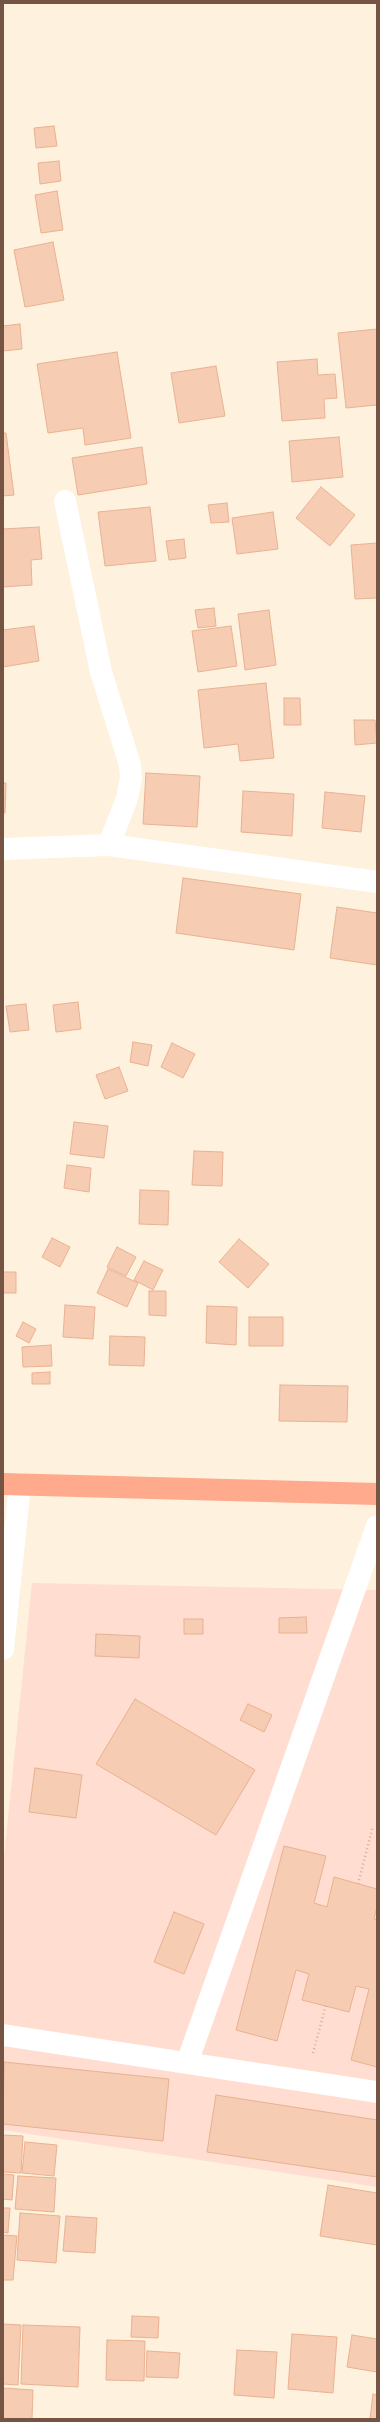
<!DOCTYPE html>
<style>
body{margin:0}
#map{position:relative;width:380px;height:2422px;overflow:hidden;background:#fef1dd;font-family:Roboto,sans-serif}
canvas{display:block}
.frame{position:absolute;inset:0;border:4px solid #755444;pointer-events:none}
</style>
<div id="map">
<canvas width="380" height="2422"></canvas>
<div class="frame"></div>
</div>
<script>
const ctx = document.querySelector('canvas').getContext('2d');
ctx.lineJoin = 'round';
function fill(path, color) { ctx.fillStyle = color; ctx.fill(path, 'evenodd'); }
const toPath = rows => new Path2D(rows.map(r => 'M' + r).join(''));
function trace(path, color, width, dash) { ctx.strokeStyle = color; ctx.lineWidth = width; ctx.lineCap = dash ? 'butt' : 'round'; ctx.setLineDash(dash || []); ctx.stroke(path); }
fill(toPath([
 [32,1583,377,1590,377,2187,3,2130,3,1867]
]), '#ffddd0');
const building = toPath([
 [54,126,57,146,36,148,34,128,54,126],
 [59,161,61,181,40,184,38,163,59,161],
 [57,191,63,230,41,233,35,195,57,191],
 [53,242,64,300,25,307,14,250,53,242],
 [20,324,22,349,3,351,3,326,20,324],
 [377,329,377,405,346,408,338,333,377,329],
 [117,352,131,438,85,445,83,428,48,433,37,364,117,352],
 [317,359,318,375,335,374,337,398,324,399,325,418,282,421,277,362,317,359],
 [216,366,225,416,179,423,171,373,216,366],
 [3,433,6,433,14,495,3,496,3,433],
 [339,437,343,477,292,482,289,441,339,437],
 [142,447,147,484,78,495,72,458,142,447],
 [321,487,355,515,330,546,296,518,321,487],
 [227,503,229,522,211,523,208,505,227,503],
 [150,507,156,561,105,566,98,512,150,507],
 [273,512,278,549,237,554,232,518,273,512],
 [39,527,42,559,31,560,32,585,3,587,3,529,39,527],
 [184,539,186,558,169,560,166,541,184,539],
 [377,543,377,598,355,599,351,545,377,543],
 [214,608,216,626,198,628,195,610,214,608],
 [269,610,276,665,245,670,238,614,269,610],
 [34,626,39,661,3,667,3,630,34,626],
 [231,626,237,666,198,672,192,631,231,626],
 [266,683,274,758,240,761,238,744,204,748,198,690,266,683],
 [284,698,300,698,301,725,284,725,284,698],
 [354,720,375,720,377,743,355,745,354,720],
 [146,773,200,776,197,827,143,824,146,773],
 [3,783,6,783,5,813,3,813,3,783],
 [243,791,294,794,292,836,241,832,243,791],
 [325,792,365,796,361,832,322,828,325,792],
 [183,878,301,894,294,950,176,933,183,878],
 [337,907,377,913,377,965,330,958,337,907],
 [78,1002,81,1029,56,1032,53,1005,78,1002],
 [26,1004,29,1030,10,1032,6,1006,26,1004],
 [133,1042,152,1045,148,1066,130,1062,133,1042],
 [172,1043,195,1054,183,1078,161,1067,172,1043],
 [119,1067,128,1091,105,1099,96,1075,119,1067],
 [74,1122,108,1126,104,1158,70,1154,74,1122],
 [194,1151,223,1152,222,1186,192,1185,194,1151],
 [67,1165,91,1168,89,1192,64,1188,67,1165],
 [140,1190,169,1191,168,1225,139,1224,140,1190],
 [52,1238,70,1247,60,1267,42,1257,52,1238],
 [239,1239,269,1264,248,1288,219,1262,239,1239],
 [117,1247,136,1257,126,1276,107,1267,117,1247],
 [144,1261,163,1270,153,1290,134,1280,144,1261],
 [108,1269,138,1283,127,1307,97,1293,108,1269],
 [3,1272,16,1272,16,1293,3,1293,3,1272],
 [149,1291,166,1291,166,1316,149,1315,149,1291],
 [65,1305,95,1307,93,1339,63,1337,65,1305],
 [207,1306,237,1307,236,1345,206,1343,207,1306],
 [249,1317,283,1317,283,1346,249,1346,249,1317],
 [23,1322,36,1329,29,1343,16,1336,23,1322],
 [110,1336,145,1337,144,1366,109,1365,110,1336],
 [51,1345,52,1366,23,1367,22,1347,51,1345],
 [50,1372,50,1384,32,1384,32,1373,50,1372],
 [280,1385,348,1386,347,1422,279,1421,280,1385],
 [306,1617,307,1633,279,1633,279,1618,306,1617],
 [184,1619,203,1619,203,1634,184,1634,184,1619],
 [96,1634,140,1636,139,1658,95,1656,96,1634],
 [135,1699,255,1770,216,1835,96,1764,135,1699],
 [248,1704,272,1715,264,1732,240,1720,248,1704],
 [35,1768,82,1775,76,1818,29,1812,35,1768],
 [284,1846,326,1856,314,1903,327,1907,334,1877,377,1889,377,1907,374,1919,377,1920,377,2067,351,2060,369,1989,356,1986,349,2012,302,2000,309,1974,296,1970,277,2041,236,2030,284,1846],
 [174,1912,204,1924,184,1974,154,1962,174,1912],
 [4,2062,169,2079,163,2141,3,2124,4,2062],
 [216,2095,377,2120,377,2177,207,2152,216,2095],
 [3,2135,23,2136,21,2173,3,2172,3,2135],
 [25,2142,57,2145,54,2176,22,2173,25,2142],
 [3,2174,14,2175,12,2200,3,2199,3,2174],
 [18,2176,56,2178,54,2212,15,2209,18,2176],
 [328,2185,377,2193,377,2245,320,2236,328,2185],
 [3,2208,10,2208,8,2233,3,2232,3,2208],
 [20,2213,60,2216,56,2263,17,2260,20,2213],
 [66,2216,97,2218,95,2253,63,2251,66,2216],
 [3,2235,17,2236,13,2280,3,2280,3,2235],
 [132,2316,159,2317,158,2338,131,2337,132,2316],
 [3,2324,21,2325,18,2385,3,2384,3,2324],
 [23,2325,80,2327,78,2387,21,2384,23,2325],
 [292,2334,337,2337,333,2393,288,2389,292,2334],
 [352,2335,377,2339,377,2372,347,2367,352,2335],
 [107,2340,145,2341,144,2381,106,2380,107,2340],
 [237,2350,277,2352,274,2398,234,2395,237,2350],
 [147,2351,180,2353,178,2378,146,2377,147,2351],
 [3,2388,33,2390,32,2419,3,2419,3,2388],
 [373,2394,377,2395,377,2419,370,2419,373,2394]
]);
fill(building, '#f6ccb2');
trace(building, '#eab191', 1);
trace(toPath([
 [358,1884,373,1826],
 [313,2053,326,2005]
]), '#daaf96', 2.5, [1, 3]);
trace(toPath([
 [109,845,377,882],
 [3,849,109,845,127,798,131,778,130,765,101,672,65,501],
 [3,1649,20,1484],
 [3,2035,377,2092],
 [187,2063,377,1526]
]), '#fff', 22);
trace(toPath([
 [3,1484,377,1494]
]), '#ffa98d', 22);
</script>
